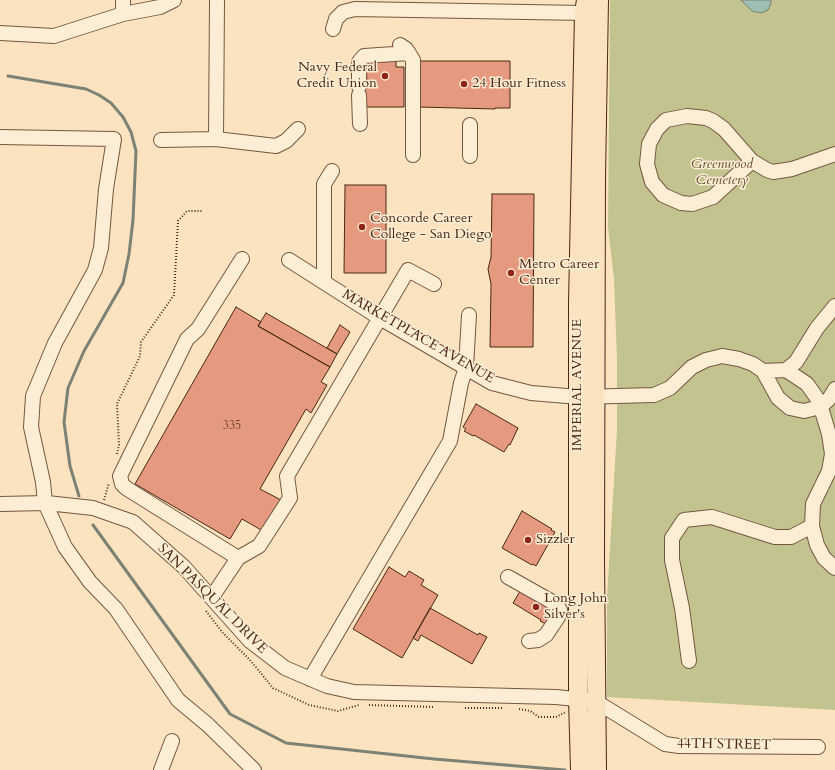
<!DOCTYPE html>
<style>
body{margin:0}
canvas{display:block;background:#fae3be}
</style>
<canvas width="835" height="770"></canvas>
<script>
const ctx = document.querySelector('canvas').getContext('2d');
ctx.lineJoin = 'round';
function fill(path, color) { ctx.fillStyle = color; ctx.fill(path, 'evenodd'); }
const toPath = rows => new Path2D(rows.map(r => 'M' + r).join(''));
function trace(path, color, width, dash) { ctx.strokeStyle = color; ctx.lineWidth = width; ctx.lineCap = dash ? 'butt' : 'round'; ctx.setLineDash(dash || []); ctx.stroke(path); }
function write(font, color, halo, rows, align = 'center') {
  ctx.font = font + ' Cardo,serif'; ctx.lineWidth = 3; ctx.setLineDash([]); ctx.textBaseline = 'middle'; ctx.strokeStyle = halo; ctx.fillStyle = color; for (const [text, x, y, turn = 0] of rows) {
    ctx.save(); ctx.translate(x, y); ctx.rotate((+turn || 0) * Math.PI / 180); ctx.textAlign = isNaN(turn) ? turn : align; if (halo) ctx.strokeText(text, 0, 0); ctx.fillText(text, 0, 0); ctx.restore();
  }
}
fill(toPath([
 [610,0,835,0,835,710,607,697,607,598,617,430,617,360,614,279,608,227]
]), '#c2c38f');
const water = toPath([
 [741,0,771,0,771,3,768,10,761,13,752,11,741,0]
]);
fill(water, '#9ebeb2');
trace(water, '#7c8274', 1);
trace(toPath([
 [8,76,86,89,99,95,111,103,123,117,131,132,136,151,133,220,129,254,123,283,84,351,68,388,64,422,70,466,79,496],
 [93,525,230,714,286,743,434,759,565,770]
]), '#7c8274', 3);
const building = toPath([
 [366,61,396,61,396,67,404,67,404,107,366,107,366,95,356,95,356,86,367,86,366,61],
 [419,61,510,61,510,108,495,108,495,109,419,107,419,61],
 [345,185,386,185,386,273,344,273,345,185],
 [492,194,534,194,533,347,490,347,491,284,488,269,491,257,492,194],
 [236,307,261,322,258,326,330,367,321,382,327,385,311,413,306,409,260,489,281,500,263,531,242,519,230,539,135,484,236,307],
 [266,313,337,354,330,367,258,326,266,313],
 [340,325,350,332,337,354,327,348,340,325],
 [476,404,518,428,510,445,509,444,504,452,474,435,473,436,464,431,466,429,463,427,476,404],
 [522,511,552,529,551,530,555,532,536,566,533,564,532,565,502,548,522,511],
 [389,567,405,577,409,571,424,580,421,585,438,595,402,658,353,629,389,567],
 [522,588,554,609,546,624,540,621,541,620,513,603,522,588],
 [430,608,478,635,479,633,487,637,472,664,421,635,418,641,413,638,430,608]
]);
fill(building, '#e59a7f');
trace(building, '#492816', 1);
const minor = toPath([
 [123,0,123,14],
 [333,29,336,19,343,12,355,9,584,13],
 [0,33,54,36,123,14,160,7,174,0],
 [400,45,406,49,413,60,413,155],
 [359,86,359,62,364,56,409,53],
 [359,95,360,124],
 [0,137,114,139,106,189,101,248,95,270,55,343,33,396,31,427,43,482,45,503,65,547,90,582,116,609,178,700,208,725,254,770],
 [216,139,217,0],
 [161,140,216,139,276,146,286,141,298,129],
 [470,156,470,125],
 [752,161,713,197,692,204,681,203,663,195,652,182,647,164,649,144,657,129,666,120,687,116,706,118,713,121,724,129,752,161,767,170,773,172,792,169,835,154],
 [289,260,380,318,466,368,492,383,531,393,579,397,654,395,670,388,692,367,706,360,722,356,739,359,753,364,763,371,778,398,790,408,804,411,820,407,829,399,835,389],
 [324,281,324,184,332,171],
 [786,370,807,384,819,401,829,434,832,454,829,471,813,504,812,526,817,545,824,558,835,568],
 [763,371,786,370,796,362,817,328,835,306],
 [0,504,47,503,93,508,133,522,184,567,250,641,285,668,327,686,354,692,556,697,595,701,665,744,679,746,818,747],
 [238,558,126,488,122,484,120,476,187,339,198,329,242,259],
 [508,577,556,604,560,610,558,617,546,635,538,640,529,641],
 [212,597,238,558,259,546,290,498,287,476,408,270,434,284],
 [689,661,682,608,672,560,672,538,684,520,712,517,775,537,791,537,812,526],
 [310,679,450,441,461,383,466,368,469,315],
 [161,770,172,741]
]);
const major = toPath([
 [580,770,578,699,578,303,584,13,586,0],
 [597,770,595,558,596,177,599,0]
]);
trace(minor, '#755740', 16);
trace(major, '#492816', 20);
trace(toPath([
 [117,454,119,445,117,404,140,356,141,342,174,295,178,221,187,211,203,211],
 [104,500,109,483],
 [206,611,223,633,250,660,273,688,309,705,338,711,359,705],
 [369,705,433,707],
 [465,708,503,708],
 [519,709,530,711,539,717,556,717,566,712]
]), '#492816', 2, [1, 2]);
trace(minor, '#fcedd5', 14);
trace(major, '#fae3be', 18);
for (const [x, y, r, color] of [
 [385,76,4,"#8f2418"],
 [464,84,4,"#8f2418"],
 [362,227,4,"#8f2418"],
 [511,273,4,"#8f2418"],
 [528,540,4,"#8f2418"],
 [536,607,4,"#8f2418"]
]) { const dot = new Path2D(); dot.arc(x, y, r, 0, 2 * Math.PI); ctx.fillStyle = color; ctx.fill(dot); trace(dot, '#fcedd5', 1.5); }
write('12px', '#704430', null, [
 ["335",232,426]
]);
write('14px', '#492816', '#fcedd5', [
 ["Navy Federal",377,68,"right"],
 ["Credit Union",377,84,"right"],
 ["24 Hour Fitness",472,84],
 ["Concorde Career",370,219],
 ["College - San Diego",370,235],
 ["Metro Career",519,265],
 ["Center",519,281],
 ["Sizzler",536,540],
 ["Long John",544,599],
 ["Silver's",544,615]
], 'left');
write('italic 14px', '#674f34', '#fcedd5', [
 ["Greenwood",722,165],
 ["Cemetery",722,181]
]);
write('14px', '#492816', '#fcedd5', [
 ["MARKETPLACE AVENUE",418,337,30],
 ["IMPERIAL AVENUE",578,385,-90],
 ["SAN PASQUAL DRIVE",212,599,45],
 ["44TH STREET",724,745,1]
]);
</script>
